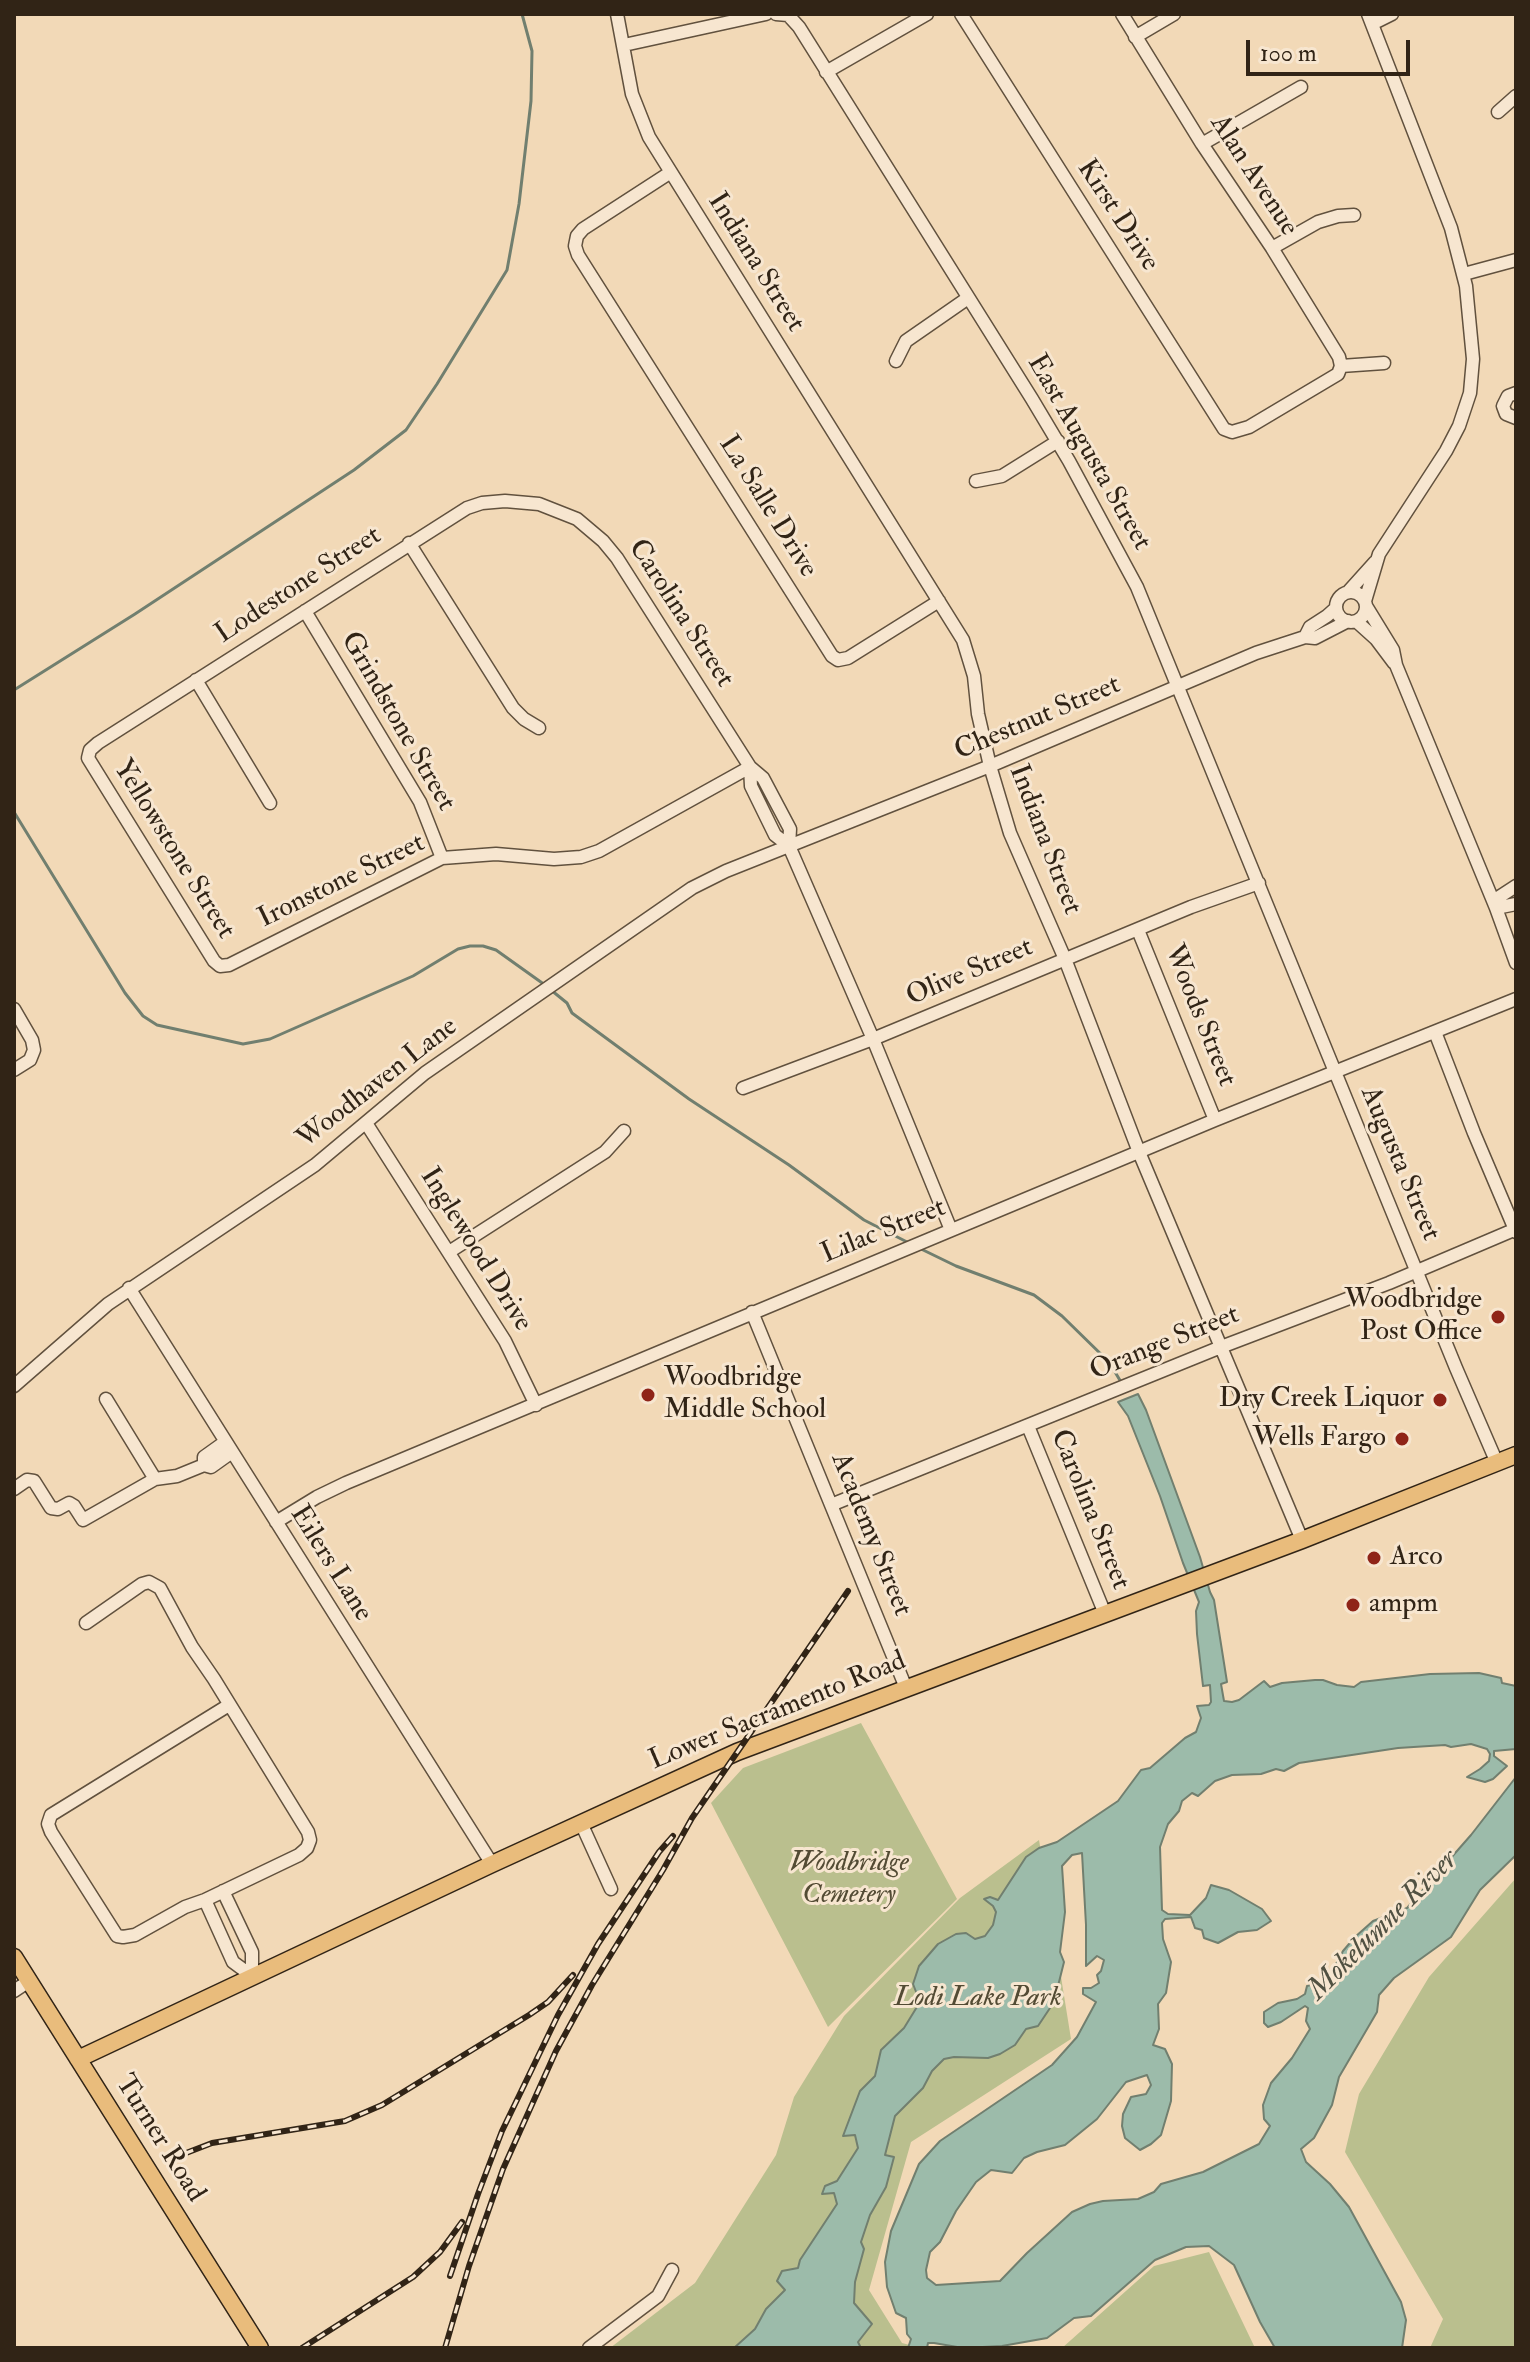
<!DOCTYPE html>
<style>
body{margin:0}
#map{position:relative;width:1530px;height:2362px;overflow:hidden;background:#f2d9b7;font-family:"IM FELL Double Pica",serif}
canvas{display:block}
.frame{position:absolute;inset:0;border:16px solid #312416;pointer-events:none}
.scale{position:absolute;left:1246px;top:40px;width:164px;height:36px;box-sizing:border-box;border:4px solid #312416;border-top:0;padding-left:10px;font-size:24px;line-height:28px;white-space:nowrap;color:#312416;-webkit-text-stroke:6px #f7e6d0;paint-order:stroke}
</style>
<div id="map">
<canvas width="1530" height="2362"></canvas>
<div class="frame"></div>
<div class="scale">100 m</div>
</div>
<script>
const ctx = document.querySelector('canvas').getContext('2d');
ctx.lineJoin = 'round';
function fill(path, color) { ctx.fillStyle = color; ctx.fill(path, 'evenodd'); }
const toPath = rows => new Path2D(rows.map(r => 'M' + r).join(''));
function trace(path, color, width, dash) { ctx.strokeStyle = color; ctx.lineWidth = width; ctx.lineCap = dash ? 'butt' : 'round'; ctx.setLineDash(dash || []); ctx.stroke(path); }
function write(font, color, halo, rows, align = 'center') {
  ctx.font = font + ' "IM FELL Double Pica",serif'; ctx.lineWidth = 6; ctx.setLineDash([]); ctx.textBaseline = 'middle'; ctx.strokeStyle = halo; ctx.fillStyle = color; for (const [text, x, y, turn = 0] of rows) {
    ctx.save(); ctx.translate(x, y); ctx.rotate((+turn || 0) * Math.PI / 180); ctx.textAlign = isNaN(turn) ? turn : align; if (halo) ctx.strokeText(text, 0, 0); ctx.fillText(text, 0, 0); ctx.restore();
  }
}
fill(toPath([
 [861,1723,957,1899,828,2027,711,1803,743,1768],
 [1039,1840,1071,2039,911,2142,869,2290,902,2343,921,2348,610,2348,695,2283,776,2155,794,2097,844,2016,960,1898],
 [1516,1878,1516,2348,1430,2348,1443,2319,1345,2152,1359,2094,1429,1977],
 [1209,2252,1255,2348,1062,2348,1154,2266]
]), '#babf8e');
const water = toPath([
 [1138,1394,1146,1410,1200,1557,1210,1592,1214,1600,1227,1682,1221,1684,1224,1701,1232,1702,1239,1700,1264,1681,1270,1687,1282,1683,1315,1680,1323,1680,1337,1685,1354,1687,1361,1682,1430,1674,1479,1673,1501,1678,1502,1683,1516,1686,1516,1749,1494,1751,1494,1756,1507,1766,1493,1779,1485,1782,1467,1777,1480,1769,1489,1761,1490,1754,1487,1749,1471,1744,1451,1747,1445,1745,1398,1748,1299,1763,1284,1771,1276,1769,1261,1774,1232,1775,1215,1781,1198,1796,1192,1793,1182,1801,1179,1811,1168,1824,1160,1847,1162,1910,1168,1914,1190,1915,1206,1898,1211,1885,1229,1890,1262,1909,1271,1921,1257,1930,1238,1932,1218,1943,1204,1938,1202,1930,1195,1928,1191,1917,1165,1919,1162,1923,1163,1939,1171,1962,1166,1993,1158,2004,1159,2029,1153,2045,1165,2049,1172,2064,1171,2101,1161,2135,1151,2144,1140,2150,1125,2138,1122,2126,1123,2114,1131,2097,1146,2094,1151,2085,1147,2075,1126,2082,1097,2119,1065,2145,1037,2152,1024,2158,1012,2173,991,2170,976,2182,956,2211,940,2242,930,2252,926,2270,927,2278,936,2285,1000,2281,1027,2253,1072,2212,1090,2204,1103,2201,1138,2199,1154,2192,1161,2184,1203,2172,1259,2144,1270,2126,1264,2119,1263,2105,1271,2083,1292,2058,1310,2029,1306,2021,1308,2008,1305,2006,1281,2022,1268,2027,1264,2023,1264,2012,1278,2003,1297,1999,1305,1994,1307,1986,1318,1983,1320,1987,1324,1986,1343,1951,1355,1937,1373,1921,1407,1908,1471,1835,1516,1777,1516,1855,1480,1890,1451,1937,1394,1978,1379,1995,1377,2012,1339,2077,1332,2105,1314,2138,1301,2149,1306,2162,1330,2184,1349,2207,1401,2302,1406,2320,1402,2348,1275,2348,1260,2322,1234,2265,1209,2246,1186,2247,1155,2260,1091,2316,1074,2318,1047,2338,1002,2346,963,2348,934,2343,928,2343,927,2348,908,2348,911,2339,907,2334,906,2318,896,2313,887,2287,885,2262,891,2231,919,2164,940,2141,1052,2065,1077,2037,1096,2002,1083,1994,1083,1988,1091,1988,1099,1983,1097,1975,1101,1971,1104,1960,1097,1956,1086,1966,1086,1925,1082,1853,1072,1855,1062,1866,1065,1912,1060,1952,1064,1962,1054,2002,1038,2026,1026,2029,1015,2045,1000,2054,988,2058,954,2057,944,2059,932,2071,923,2088,895,2116,885,2155,894,2157,886,2187,870,2215,861,2242,864,2249,855,2282,854,2303,872,2324,858,2342,861,2348,734,2348,755,2329,766,2309,785,2290,777,2281,782,2271,798,2268,800,2260,837,2204,834,2193,822,2194,825,2186,837,2181,858,2148,855,2135,843,2136,860,2091,875,2076,881,2050,904,2028,920,2002,913,1984,919,1966,938,1944,956,1934,966,1933,975,1939,985,1936,993,1925,996,1912,993,1906,984,1899,990,1897,998,1900,1026,1857,1039,1848,1057,1842,1118,1801,1141,1770,1150,1768,1185,1738,1196,1732,1201,1718,1197,1706,1209,1705,1211,1702,1210,1685,1203,1686,1197,1634,1196,1611,1199,1602,1183,1563,1160,1496,1128,1416,1118,1402,1138,1394]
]);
fill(water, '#9cbbaa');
trace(water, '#717f6f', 2);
trace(toPath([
 [14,690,135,614,354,470,406,430,437,384,507,270,519,204,531,101,532,51,522,14],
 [14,812,125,993,143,1016,157,1025,243,1044,270,1039,413,976,458,949,470,946,483,946,496,950,545,985],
 [551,990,567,1003,572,1013,689,1099,789,1165,864,1220,909,1243],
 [919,1248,956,1266,1034,1295,1062,1316,1109,1362,1121,1382]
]), '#717f6f', 3);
const minor = toPath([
 [617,14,632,94,649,137,963,640,974,676,978,714,990,766,1010,833,1065,959,1139,1152,1302,1540],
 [776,14,788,15,799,27,1032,399,1069,461,1137,587,1456,1368,1497,1463],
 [961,14,1224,429,1232,432,1249,427,1338,374,1341,366],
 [1122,14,1202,144,1272,248,1339,357,1341,366],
 [1372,24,1392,14],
 [1135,37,1174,14],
 [624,45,766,14],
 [826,72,927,14],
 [1498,112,1516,96],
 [1202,144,1301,87],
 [671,172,583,229,577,236,575,246,578,255,832,656,838,660,848,658,939,601],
 [1272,248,1318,222,1338,216,1354,215],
 [1464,274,1516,260],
 [896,361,906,341,968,298],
 [1341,366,1384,363],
 [1516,393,1508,396,1503,406,1506,414,1516,418],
 [976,481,1002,476,1058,441],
 [409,543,513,708,524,719,539,728],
 [1348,592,1375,562],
 '1336 607a15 15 0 1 1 30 0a15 15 0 1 1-30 0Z',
 [1365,601,1379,554,1446,451,1459,426,1470,393,1473,359,1466,286,1451,228,1368,14],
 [1366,606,1393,650,1396,665,1496,908,1516,963],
 [305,611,420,802,442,858],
 [1356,621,1376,639,1394,663],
 [1305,637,1310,627,1327,616,1336,608],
 [196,680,270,803],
 [750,767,599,851,581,857,554,859,496,854,442,858,229,965,220,966,214,961,88,758,90,750,98,743,467,508,482,503,505,501,539,504,577,519,603,541,617,558,750,767,763,778,790,829,789,846,873,1039,951,1230],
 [750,767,751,786,775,835,789,846],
 [1493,901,1516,886],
 [1496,908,1516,904],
 [1138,930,1215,1120],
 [14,1009,32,1040,34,1050,30,1060,14,1070],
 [1435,1032,1474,1133,1516,1232],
 [743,1088,873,1039,1191,907,1259,883],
 [366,1123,505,1341,536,1405],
 [449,1252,605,1152,624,1131],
 [129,1288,492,1864],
 [752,1312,906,1688],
 [14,1386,108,1304,315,1165,425,1073,692,888,726,871,990,766,1256,653,1305,637,1315,638,1348,621],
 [106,1399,155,1479],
 [1028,1426,1105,1614],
 [204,1465,204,1457,225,1442],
 [14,1489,27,1480,34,1481,51,1508,58,1509,69,1503,74,1506,83,1520,155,1479,177,1476,204,1465,211,1467,232,1452],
 [831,1505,1221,1347,1389,1283,1516,1229],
 [276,1522,317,1497,346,1483,1215,1120,1516,999],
 [86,1623,142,1584,149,1582,160,1588,192,1647,214,1679,308,1832,310,1840,307,1848,299,1855,205,1900,185,1907,135,1935,123,1937,117,1936,51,1832,48,1824,51,1815,229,1705],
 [581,1823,611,1889],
 [223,1891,252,1952,252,1976],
 [205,1900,233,1962,252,1976],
 [14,1991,29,1981],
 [589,2348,658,2296,672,2270]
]);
const major = toPath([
 [14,1957,260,2348],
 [78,2059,492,1864,737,1752,1302,1540,1516,1455]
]);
trace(minor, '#61513e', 15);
trace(major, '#312416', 19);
trace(minor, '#f7e6d0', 12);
trace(major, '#e9bc7c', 16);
const rail = toPath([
 [168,2160,212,2143,345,2121,382,2105,529,2015,548,2002,573,1975],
 [450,2276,478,2194,502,2131,558,2015,598,1944,659,1852,673,1836],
 [302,2348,413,2277,440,2252,462,2222],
 [445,2348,469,2266,503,2169,556,2051,592,1985,663,1870,692,1818,848,1591]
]);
trace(rail, '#312416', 6);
trace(rail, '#f7e6d0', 3, [9]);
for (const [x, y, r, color] of [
 [1498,1317,8,"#8f2418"],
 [648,1395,8,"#8f2418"],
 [1440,1400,8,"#8f2418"],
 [1402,1439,8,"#8f2418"],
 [1374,1558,8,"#8f2418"],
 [1353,1605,8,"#8f2418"]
]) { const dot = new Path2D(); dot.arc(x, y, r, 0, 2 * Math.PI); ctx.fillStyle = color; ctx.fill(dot); trace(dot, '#f7e6d0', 3); }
write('28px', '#312416', '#f7e6d0', [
 ["Alan Avenue",1253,176,57],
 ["Kirst Drive",1117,216,57],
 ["Indiana Street",755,263,58],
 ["East Augusta Street",1088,453,60],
 ["La Salle Drive",767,507,58],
 ["Lodestone Street",299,586,-33],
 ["Carolina Street",680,614,57],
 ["Chestnut Street",1038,719,-23],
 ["Grindstone Street",397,722,60],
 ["Indiana Street",1044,840,69],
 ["Yellowstone Street",173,850,58],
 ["Ironstone Street",342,882,-26],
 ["Olive Street",970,973,-23],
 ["Woods Street",1199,1016,68],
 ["Woodhaven Lane",378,1084,-38],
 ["Augusta Street",1399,1164,67],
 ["Lilac Street",884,1232,-22],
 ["Inglewood Drive",475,1250,58],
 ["Orange Street",1165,1344,-22],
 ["Carolina Street",1089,1510,68],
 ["Academy Street",870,1535,68],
 ["Eilers Lane",330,1564,58],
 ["Lower Sacramento Road",778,1712,-22],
 ["Turner Road",159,2139,58]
]);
write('28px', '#312416', '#f7e6d0', [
 ["Woodbridge",1482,1301],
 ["Post Office",1482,1333],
 ["Woodbridge",664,1379,"left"],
 ["Middle School",664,1411,"left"],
 ["Dry Creek Liquor",1424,1400],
 ["Wells Fargo",1386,1439],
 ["Arco",1390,1558,"left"],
 ["ampm",1369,1605,"left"]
], 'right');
write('italic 28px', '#534b34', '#f7e6d0', [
 ["Woodbridge",849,1864],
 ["Cemetery",849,1896],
 ["Lodi Lake Park",978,1999]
]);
write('italic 30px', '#515142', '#f7e6d0', [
 ["Mokelumne River",1384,1926,-45]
]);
</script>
